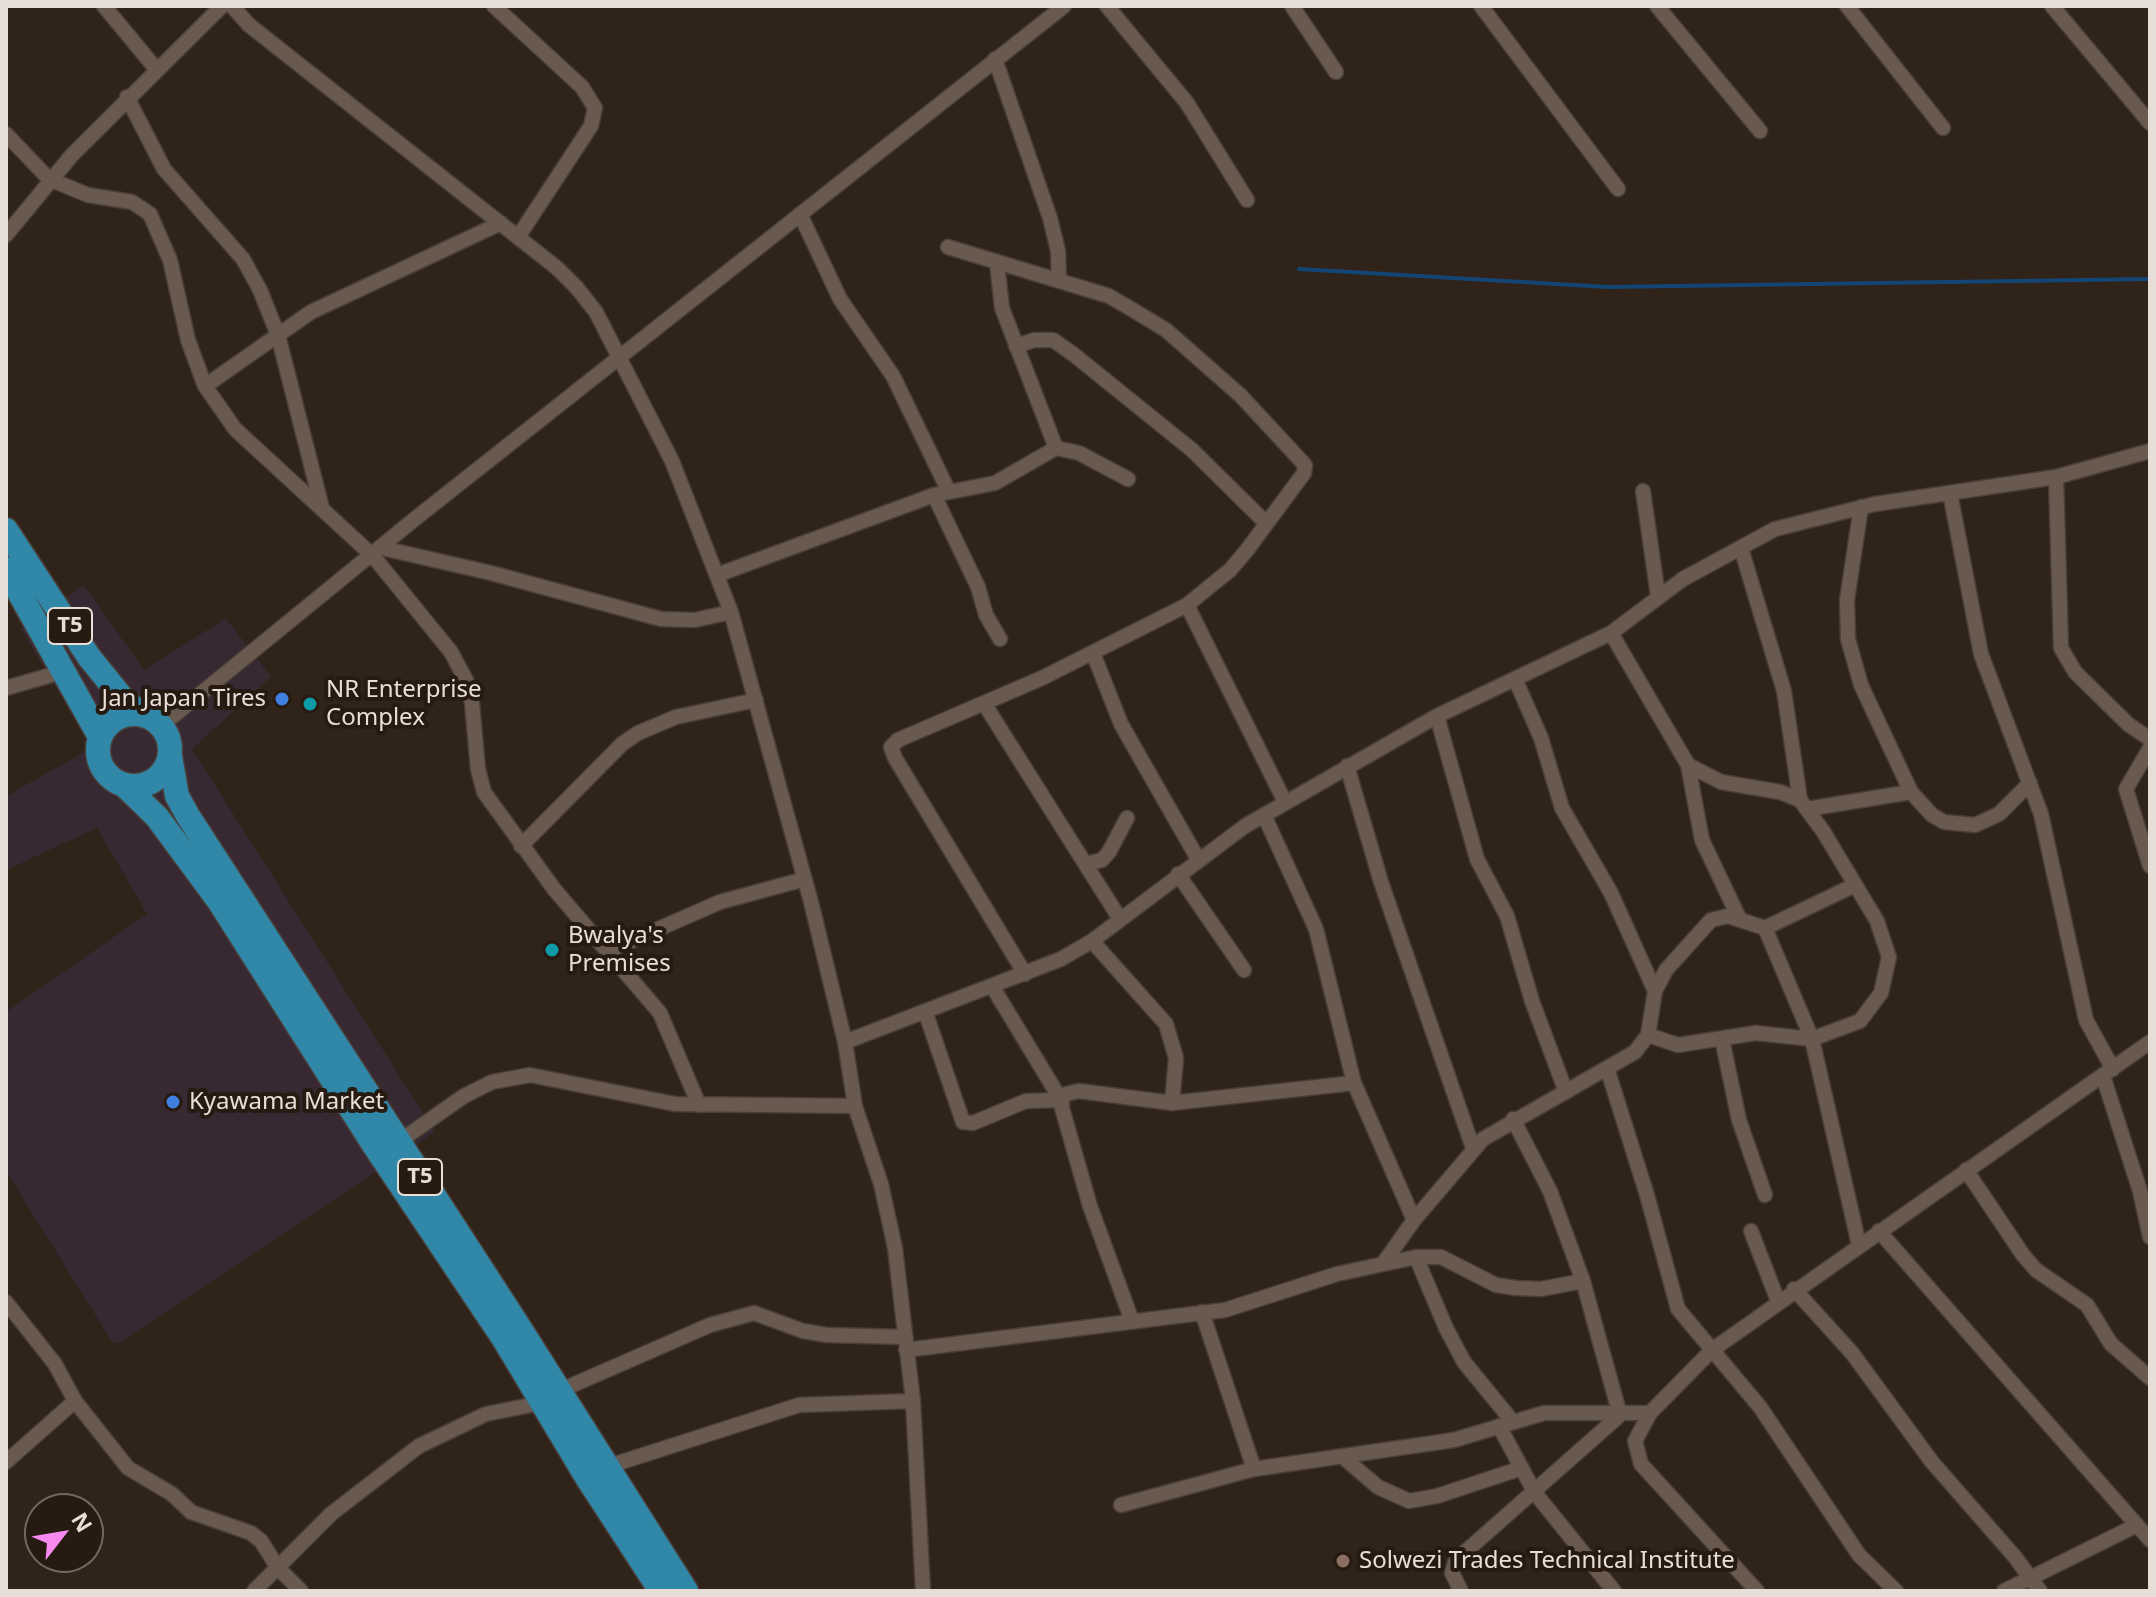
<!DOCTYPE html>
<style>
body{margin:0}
#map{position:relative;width:2156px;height:1597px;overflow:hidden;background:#30231a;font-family:"Noto Sans",sans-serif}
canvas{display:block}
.frame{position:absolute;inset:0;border:8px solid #e7ded8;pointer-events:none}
.north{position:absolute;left:24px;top:1493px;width:80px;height:80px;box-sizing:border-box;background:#261a11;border:2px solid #736861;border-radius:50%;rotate:59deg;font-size:22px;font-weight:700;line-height:32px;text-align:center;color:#e7ded8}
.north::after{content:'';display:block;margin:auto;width:28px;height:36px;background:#f589ee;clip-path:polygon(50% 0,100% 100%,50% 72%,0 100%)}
</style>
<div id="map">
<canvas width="2156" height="1597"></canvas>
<div class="frame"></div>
<div class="north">N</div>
</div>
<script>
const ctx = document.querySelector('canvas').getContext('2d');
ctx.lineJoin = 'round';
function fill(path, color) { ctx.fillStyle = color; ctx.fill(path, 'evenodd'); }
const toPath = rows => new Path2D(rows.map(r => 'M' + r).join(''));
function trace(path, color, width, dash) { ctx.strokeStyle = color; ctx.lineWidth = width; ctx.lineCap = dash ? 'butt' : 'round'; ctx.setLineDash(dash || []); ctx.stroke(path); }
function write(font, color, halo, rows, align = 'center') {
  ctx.font = font + ' "Noto Sans",sans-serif'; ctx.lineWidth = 8; ctx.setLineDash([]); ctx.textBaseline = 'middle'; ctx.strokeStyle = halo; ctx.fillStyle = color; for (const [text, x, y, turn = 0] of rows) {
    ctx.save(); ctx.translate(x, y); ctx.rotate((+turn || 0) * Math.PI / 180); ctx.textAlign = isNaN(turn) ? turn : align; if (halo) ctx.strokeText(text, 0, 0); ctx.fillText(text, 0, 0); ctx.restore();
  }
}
fill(toPath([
 [84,585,144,670,226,618,271,677,192,749,435,1132,118,1344,112,1342,6,1171,6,1012,147,914,97,828,6,870,6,796,92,748,21,629]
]), '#382832');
trace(toPath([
 [1299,269,1608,287,2150,279]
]), '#134674', 4);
const minor = toPath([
 [104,6,157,70],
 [232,6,249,25,557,268,577,288,596,312,672,461,731,612,811,902,845,1042,855,1106,881,1184,895,1248,913,1401,923,1591],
 [494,6,582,87,595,108,591,126,518,237],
 [1107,6,1187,103,1247,200],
 [1292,6,1336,72],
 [1481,6,1618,189],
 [1657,6,1760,131],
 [1847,6,1943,128],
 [2052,6,2150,123],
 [995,59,1050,218,1058,251,1059,281],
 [127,97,164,169,243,259,260,290,278,335,322,508],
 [6,134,49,179,88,195,132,202,150,214,170,260,188,340,205,386,235,429,373,556,451,652,466,680,472,703,478,769,484,792,554,889,660,1013,699,1105],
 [800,214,840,299,893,376,949,492],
 [6,235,72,155,222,6],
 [948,247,1109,296,1133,310,1166,330,1241,396,1305,465,1304,473,1247,550,1230,570,1187,605,1042,678,898,740,891,747,895,758,1025,974],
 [997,263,1002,308,1056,448],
 [1016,346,1034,340,1053,340,1073,354,1192,450,1266,523],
 [205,386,311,312,501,223],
 [2056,477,2061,648,2075,672,2129,725,2150,739],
 [1643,491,1658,596],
 [1950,493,1981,654,2041,814,2086,1020,2113,1069],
 [934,495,978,587,986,615,1000,639],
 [1861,507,1847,600,1848,639,1861,685,1911,792,1932,815,1944,822,1975,825,1999,814,2030,783],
 [382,548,491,573,661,619,695,620,731,612],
 [1741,548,1784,691,1800,800],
 [717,575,934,495,995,483,1056,448,1079,453,1128,479],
 [1187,605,1285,802],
 [1611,633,1688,765,1721,782,1780,792,1800,800,1823,831,1877,921,1889,957,1881,993,1860,1021,1812,1039,1756,1033,1678,1045,1648,1035],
 [1093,653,1121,724,1198,859],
 [1516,681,1541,738,1562,808,1611,893,1655,991],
 [6,688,65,671],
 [985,705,1120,919],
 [1437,716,1477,859,1507,916,1532,1001,1566,1092],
 [161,726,416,518,1064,6],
 [2150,748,2126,789,2150,866],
 [1688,765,1702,840,1740,920],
 [1347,766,1381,882,1473,1148],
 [1807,809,1911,792],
 [1264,815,1316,929,1354,1083,1414,1220],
 [521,846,622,744,638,733,676,717,756,700],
 [1086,864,1102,860,1109,852,1127,818],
 [1178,874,1244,970],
 [1765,928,1812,1039,1859,1245],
 [1092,941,1166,1024,1176,1058,1172,1103],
 [608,951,720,902,805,879],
 [992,986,1061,1100],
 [925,1011,963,1122,973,1123,1026,1101,1061,1100],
 [1722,1039,1739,1120,1765,1195],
 [845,1042,1061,959,1092,941,1245,826,1437,716,1611,633,1683,579,1775,529,1875,504,2056,477,2150,451],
 [1607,1068,1647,1195,1678,1309,1760,1407,1859,1555,1896,1591],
 [2103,1076,2140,1191,2150,1237],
 [397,1143,464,1096,492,1082,530,1075,675,1104,855,1106],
 [1966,1170,2023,1255,2036,1270,2087,1305,2111,1344,2150,1378],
 [1751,1231,1778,1301],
 [1879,1231,2150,1540],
 [1416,1257,1446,1328,1464,1362,1513,1422],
 [1385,1261,1414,1220,1483,1139,1635,1052,1648,1035,1655,991,1666,970,1711,920,1728,916,1765,928,1855,885],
 [1794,1289,1852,1353,1932,1462,2015,1557,2040,1591],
 [6,1302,55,1364,75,1401,6,1462],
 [1202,1312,1254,1469],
 [1132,1321,1090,1206,1062,1108,1062,1095,1079,1091,1172,1103,1354,1083],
 [906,1350,1225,1310,1337,1274,1416,1257,1441,1257,1496,1285,1516,1288,1541,1289,1583,1281],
 [559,1391,710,1325,754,1313,803,1331,827,1335,904,1337],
 [75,1401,128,1468,172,1494,191,1512,251,1533,261,1541,278,1568,301,1591],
 [1650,1413,1635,1441,1641,1464,1757,1591],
 [1499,1426,1535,1493,1614,1591],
 [1343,1457,1378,1487,1409,1501,1437,1496,1522,1468],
 [609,1466,799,1405,913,1401],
 [1121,1505,1254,1469,1454,1440,1544,1413,1650,1413,1712,1350,2150,1042],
 [254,1591,331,1514,419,1446,486,1414,541,1403],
 [1461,1591,1452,1573,1456,1560,1620,1415,1583,1281,1550,1191,1513,1119],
 [2004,1591,2137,1525]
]);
const trunk = toPath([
 [6,530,89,657,123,699,142,715],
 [6,569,100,737],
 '98 750a36 36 0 1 1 72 0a36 36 0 1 1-72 0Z',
 [170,756,177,796,188,816,519,1327,686,1591],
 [125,786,157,817,219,901,374,1145,504,1339,588,1479,661,1591]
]);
trace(minor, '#4a3e38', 17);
trace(trunk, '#4a3e38', 27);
trace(minor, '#695a4f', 14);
trace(trunk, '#3087a8', 24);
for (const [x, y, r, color] of [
 [282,699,8,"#3f7fe0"],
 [310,704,8,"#0f9aa8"],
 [552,950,8,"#0f9aa8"],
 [173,1102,8,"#3f7fe0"],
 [1343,1561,8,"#8d6e63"]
]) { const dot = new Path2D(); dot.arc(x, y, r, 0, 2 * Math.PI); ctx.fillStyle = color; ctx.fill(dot); trace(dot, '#261a11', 3); }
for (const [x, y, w] of [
 [70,626,44],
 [420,1177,44]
]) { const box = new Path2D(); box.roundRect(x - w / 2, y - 18, w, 36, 6); ctx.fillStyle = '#261a11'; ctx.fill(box); trace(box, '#e7ded8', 2); }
write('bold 22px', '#e7ded8', null, [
 ["T5",70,626],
 ["T5",420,1177]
]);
write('24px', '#e7ded8', '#261a11', [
 ["NR Enterprise",326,690],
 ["Complex",326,718],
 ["Jan Japan Tires",266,699,"right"],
 ["Bwalya's",568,936],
 ["Premises",568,964],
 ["Kyawama Market",189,1102],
 ["Solwezi Trades Technical Institute",1359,1561]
], 'left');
</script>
